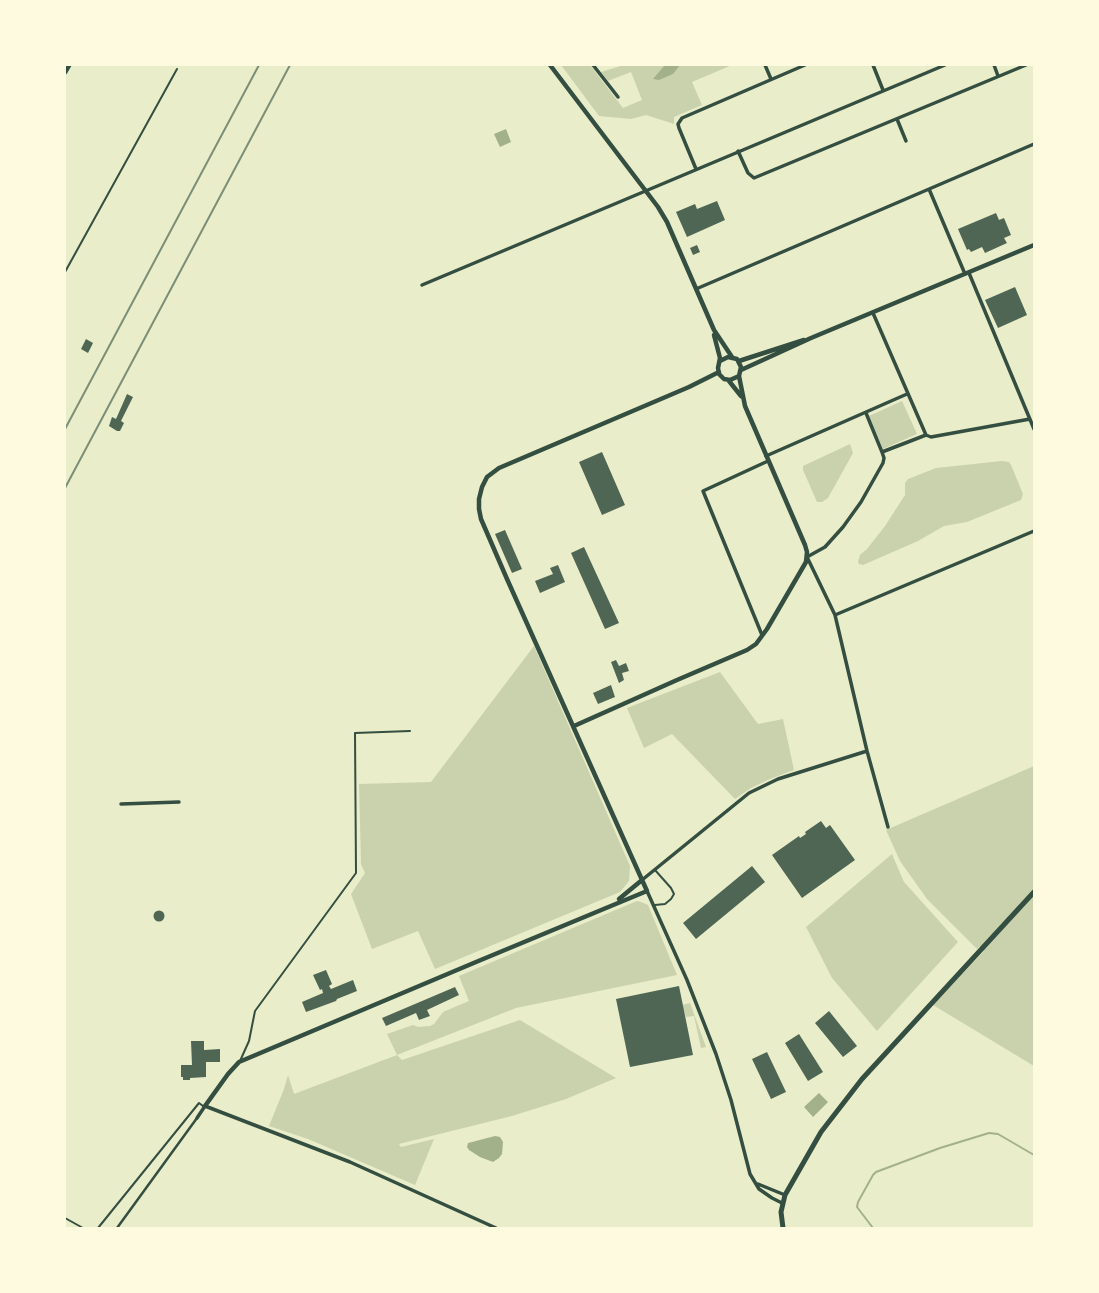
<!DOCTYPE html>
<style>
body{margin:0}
#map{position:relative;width:1099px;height:1293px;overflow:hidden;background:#e9edc9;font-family:"Noto Sans",sans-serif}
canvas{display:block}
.frame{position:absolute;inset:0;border:66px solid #fefae0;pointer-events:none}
</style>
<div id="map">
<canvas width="1099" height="1293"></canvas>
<div class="frame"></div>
</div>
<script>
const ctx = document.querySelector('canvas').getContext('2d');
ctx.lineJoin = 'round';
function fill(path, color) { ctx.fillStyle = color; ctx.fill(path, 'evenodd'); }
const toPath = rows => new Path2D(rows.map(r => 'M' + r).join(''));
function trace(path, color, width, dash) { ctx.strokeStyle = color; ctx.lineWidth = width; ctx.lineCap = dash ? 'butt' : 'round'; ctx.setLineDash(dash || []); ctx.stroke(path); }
fill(toPath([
 [561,65,590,65,623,108,642,100,631,72,608,81,601,72,624,65,732,65,692,82,702,105,674,117,674,124,646,115,631,119,599,116],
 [902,401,917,434,883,449,869,416],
 [850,444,853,453,828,498,822,502,817,502,803,470,803,466],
 [1002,461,1009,462,1011,465,1023,494,1021,500,967,522,944,526,918,541,863,565,859,564,858,562,860,555,867,549,885,526,905,495,905,483,908,479,936,468],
 [534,646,630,866,629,881,620,892,435,969,418,931,372,949,351,894,365,873,361,864,359,784,431,782],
 [720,672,758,724,783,719,794,770,770,779,751,788,735,799,672,734,644,748,627,708],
 [1034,766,1034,1066,933,1005,984,951,980,946,977,949,927,899,900,861,886,830],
 [892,854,904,882,958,942,877,1031,832,978,806,927],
 [637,901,641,902,648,905,677,975,516,1008,397,1055,402,1060,520,1020,616,1078,566,1099,512,1116,399,1144,401,1147,434,1139,415,1185,308,1139,269,1126,284,1089,288,1075,294,1094,397,1055,387,1034,413,1025,418,1027,430,1026,434,1024,443,1012,469,1001,459,976],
 [690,1003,706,1047,701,1048,694,1016,686,1017,682,1005]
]), '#cad2ad');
fill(toPath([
 [665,65,680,65,673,74,659,80,653,79],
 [506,129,511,142,500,147,494,134],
 [819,1093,828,1102,813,1117,804,1107],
 [495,1136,500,1137,503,1142,502,1154,499,1158,493,1162,480,1157,469,1150,467,1147,468,1143,472,1142]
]), '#a3b18a');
trace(toPath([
 [873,1228,857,1207,858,1202,873,1175,876,1172,940,1148,989,1133,998,1134,1034,1155]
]), '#a3b18a', 2);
fill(toPath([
 [717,201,725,220,687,237,676,212,695,204,697,209],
 [996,213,999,220,1004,218,1011,235,1004,238,1007,243,985,253,982,247,971,252,969,249,967,250,958,229],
 [697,245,700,252,693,255,690,248],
 [1015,287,1027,315,998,328,985,300],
 [86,339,93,343,88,353,81,349],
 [127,394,133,397,121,421,124,423,120,431,117,431,109,426,112,417,116,419],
 [602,452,625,505,602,515,579,462],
 [505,530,522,569,512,573,495,534],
 [584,547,619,623,605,629,571,553],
 [558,565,565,582,540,593,535,581,553,574,550,568],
 [616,660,619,666,626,663,629,671,622,673,624,680,619,683,611,662],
 [611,685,615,697,598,704,593,693],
 [821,821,826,828,830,825,855,860,802,898,772,855,799,836,800,838,806,834,805,832],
 [752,866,765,882,696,939,683,923],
 '153.5 916a5.5 5.5 0 1 1 11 0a5.5 5.5 0 1 1-11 0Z',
 [326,970,332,984,329,986,331,989,353,980,357,991,337,999,336,1001,306,1012,302,1002,323,993,322,989,320,990,313,975],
 [679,986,693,1055,630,1067,616,999],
 [455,987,459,995,427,1010,430,1016,419,1020,416,1013,386,1026,382,1018],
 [829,1011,857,1046,843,1057,815,1023],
 [799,1034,823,1072,808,1081,785,1043],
 [191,1041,204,1041,204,1050,220,1049,220,1062,206,1062,206,1077,190,1078,190,1080,183,1080,183,1077,181,1077,181,1065,192,1065],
 [767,1052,786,1092,771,1099,752,1059]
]), '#4f6655');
trace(toPath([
 [65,272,177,69],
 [655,905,665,904,671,899,674,894,671,888,655,870],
 [240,1061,249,1041,255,1011,356,873,355,733,410,731],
 [65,1218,83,1228],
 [98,1228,199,1103,203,1106]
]), '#344e41', 2);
trace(toPath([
 [117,1228,197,1118]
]), '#344e41', 2.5);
trace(toPath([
 [593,65,618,97],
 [765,65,771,79],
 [873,65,883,90],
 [994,65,998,76],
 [897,119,906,141],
 [738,151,748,173,754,178,1026,65],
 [696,169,679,128,678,124,682,118,805,65],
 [929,189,965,274],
 [969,273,1034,429],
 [422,285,945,65],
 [696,289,1034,144],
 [873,313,926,435],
 [866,413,882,452],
 [766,456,907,394],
 [835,615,1034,531],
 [762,635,703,491,768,461],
 [121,804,179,802],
 [888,827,867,751,835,615,807,557,825,547,843,527,861,502,883,463,884,458,882,452,926,435,931,437,1030,419],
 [642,880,749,793,778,779,867,751],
 [647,891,687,980,716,1054,731,1100,750,1174,759,1189,772,1198,782,1203],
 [197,1118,205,1106,350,1162,496,1228],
 [758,1184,785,1195]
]), '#344e41', 3.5);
trace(toPath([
 [550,65,658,207,667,222,714,330,732,357],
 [714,335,720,358,718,368,719,374,724,379,730,380,739,376,741,367,737,359,728,357,720,361],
 [739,361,804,340],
 [741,370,811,338,1034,245],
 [729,381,741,396],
 [574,726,677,680,747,650,756,644,767,629,806,562,807,552,805,545,745,406,739,376],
 [619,899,642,880],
 [205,1106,228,1074,239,1062,476,962,647,891,507,579,481,519,479,509,479,499,482,487,487,477,499,468,689,387,719,372]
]), '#344e41', 4.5);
trace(toPath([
 [65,72,69,65],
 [783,1228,781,1212,785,1195,821,1132,862,1079,1034,892]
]), '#344e41', 5);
trace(toPath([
 [65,429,259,65],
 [65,488,290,65]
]), '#7c8e77', 2);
</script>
